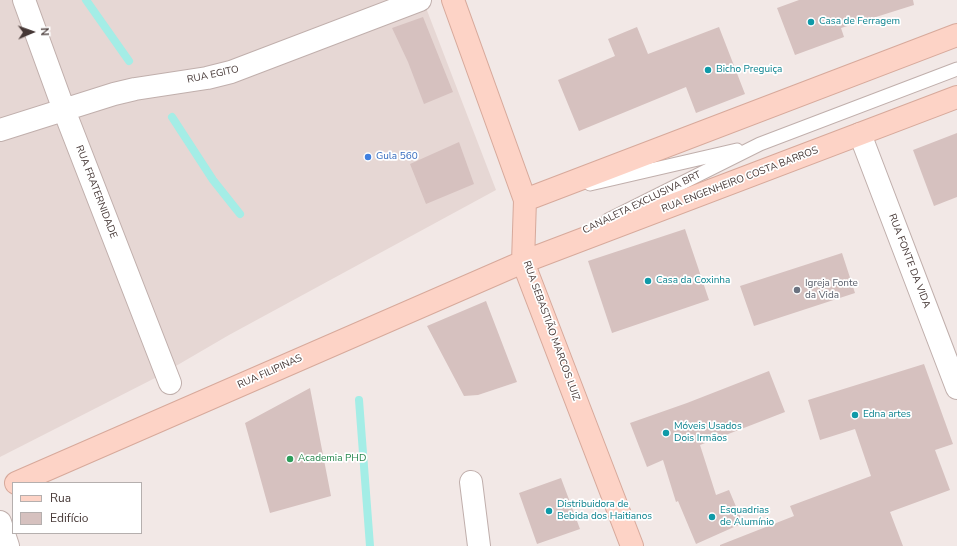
<!DOCTYPE html>
<meta charset="utf-8">
<style>
body{margin:0}
#map{position:relative;width:957px;height:546px;overflow:hidden;background:#f2e8e6;font-family:"Nunito Sans",sans-serif}
canvas{display:block}
.legend{position:absolute;left:12px;top:482px;width:130px;height:52px;box-sizing:border-box;background:#fff;border:1px solid #b5afae;margin:0;padding:5px 7px;list-style:none;font-size:12px;color:#453735}
.legend li{display:flex;align-items:center;gap:8px;height:20px}
.legend b{width:20px;border:1px solid #b5afae}
.north{position:absolute;left:12px;top:12px;width:40px;height:40px;-webkit-text-stroke:3px #fff;paint-order:stroke;rotate:88deg;font-size:11px;font-weight:700;line-height:16px;text-align:center;color:#453735}
.north::after{content:'';display:block;margin:auto;width:14px;height:18px;background:#453735;clip-path:polygon(50% 0,100% 100%,50% 72%,0 100%)}
</style>
<div id="map">
<canvas width="957" height="546"></canvas>
<ul class="legend">
<li><b style="height:5px;background:#fdd3c6"></b>Rua</li>
<li><b style="height:11px;background:#d6c1bf"></b>Edifício</li>
</ul>
<div class="north">N</div>
</div>
<script>
const ctx = document.querySelector('canvas').getContext('2d');
ctx.lineJoin = 'round';
function fill(path, color) { ctx.fillStyle = color; ctx.fill(path, 'evenodd'); }
const toPath = rows => new Path2D(rows.map(r => 'M' + r).join(''));
function trace(path, color, width, dash) { ctx.strokeStyle = color; ctx.lineWidth = width; ctx.lineCap = dash ? 'butt' : 'round'; ctx.setLineDash(dash || []); ctx.stroke(path); }
function write(font, color, halo, rows, align = 'center') {
  ctx.font = font + ' "Nunito Sans",sans-serif'; ctx.lineWidth = 3.5; ctx.setLineDash([]); ctx.textBaseline = 'middle'; ctx.strokeStyle = halo; ctx.fillStyle = color; for (const [text, x, y, turn = 0] of rows) {
    ctx.save(); ctx.translate(x, y); ctx.rotate((+turn || 0) * Math.PI / 180); ctx.textAlign = isNaN(turn) ? turn : align; if (halo) ctx.strokeText(text, 0, 0); ctx.fillText(text, 0, 0); ctx.restore();
  }
}
fill(toPath([
 [0,0,423,0,496,190,229,335,157,377,0,457]
]), '#e6d7d4');
trace(toPath([
 [86,0,129,61],
 [172,117,213,180,240,214],
 [359,400,370,546]
]), '#a4ede6', 8);
fill(toPath([
 [799,0,913,0,914,5,841,28,844,37,795,55,777,8],
 [423,17,453,92,424,104,408,62,392,28],
 [637,27,648,54,719,27,745,94,696,113,686,87,579,131,558,80,615,56,608,39],
 [957,133,957,197,934,206,913,150],
 [459,142,474,184,426,204,410,164],
 [685,229,709,300,612,333,588,261],
 [842,253,855,293,754,326,740,286],
 [486,301,517,382,478,395,464,396,427,326],
 [924,364,953,444,935,450,950,490,890,512,903,546,720,546,720,545,794,516,790,506,871,476,855,429,820,440,808,400],
 [769,371,785,412,700,445,716,495,729,490,743,523,696,544,678,501,676,502,663,460,647,467,630,423,687,403],
 [310,388,331,496,270,513,245,423],
 [561,478,580,529,537,544,519,493]
]), '#d6c1bf');
const lane = toPath([
 [590,184,737,150],
 [608,220,760,144,957,69]
]);
const street = toPath([
 [24,0,64,110,170,383],
 [0,130,114,94,135,89,207,78,231,72,420,0],
 [860,134,957,388],
 [471,482,479,546],
 [0,522,8,546]
]);
const secondary = toPath([
 [453,0,525,200,523,262,632,546],
 [525,200,957,35],
 [16,483,523,262,957,97]
]);
trace(lane, '#c0afac', 15);
trace(street, '#c0afac', 24);
trace(secondary, '#d7a99b', 24);
trace(lane, '#fff', 13);
trace(street, '#fff', 22);
trace(secondary, '#fdd3c6', 22);
for (const [x, y, r, color] of [
 [811,22,4,"#0f9aa8"],
 [708,70,4,"#0f9aa8"],
 [368,157,4,"#3f7fe0"],
 [648,281,4,"#0f9aa8"],
 [797,290,4,"#6b7280"],
 [855,415,4,"#0f9aa8"],
 [666,433,4,"#0f9aa8"],
 [290,459,4,"#2e9e5b"],
 [549,511,4,"#0f9aa8"],
 [712,517,4,"#0f9aa8"]
]) { const dot = new Path2D(); dot.arc(x, y, r, 0, 2 * Math.PI); ctx.fillStyle = color; ctx.fill(dot); trace(dot, '#fff', 1.5); }
write('10px', '#0d838f', '#fff', [
 ["Casa de Ferragem",819,22],
 ["Bicho Preguiça",716,70],
 ["Casa da Coxinha",656,281],
 ["Edna artes",863,415],
 ["Móveis Usados",674,427],
 ["Dois Irmãos",674,439],
 ["Distribuidora de",557,505],
 ["Bebida dos Haitianos",557,517],
 ["Esquadrias",720,511],
 ["de Alumínio",720,523]
], 'left');
write('10px', '#453735', '#fff', [
 ["RUA EGITO",213,75,-12],
 ["RUA ENGENHEIRO COSTA BARROS",740,180,-21],
 ["RUA FRATERNIDADE",96,192,69],
 ["CANALETA EXCLUSIVA BRT",642,203,-26],
 ["RUA FONTE DA VIDA",909,261,69],
 ["RUA SEBASTIÃO MARCOS LUIZ",551,331,70],
 ["RUA FILIPINAS",270,372,-24]
]);
write('10px', '#366cbe', '#fff', [
 ["Gula 560",376,157]
], 'left');
write('10px', '#5b616d', '#fff', [
 ["Igreja Fonte",805,284],
 ["da Vida",805,296]
], 'left');
write('10px', '#27864d', '#fff', [
 ["Academia PHD",298,459]
], 'left');
</script>
